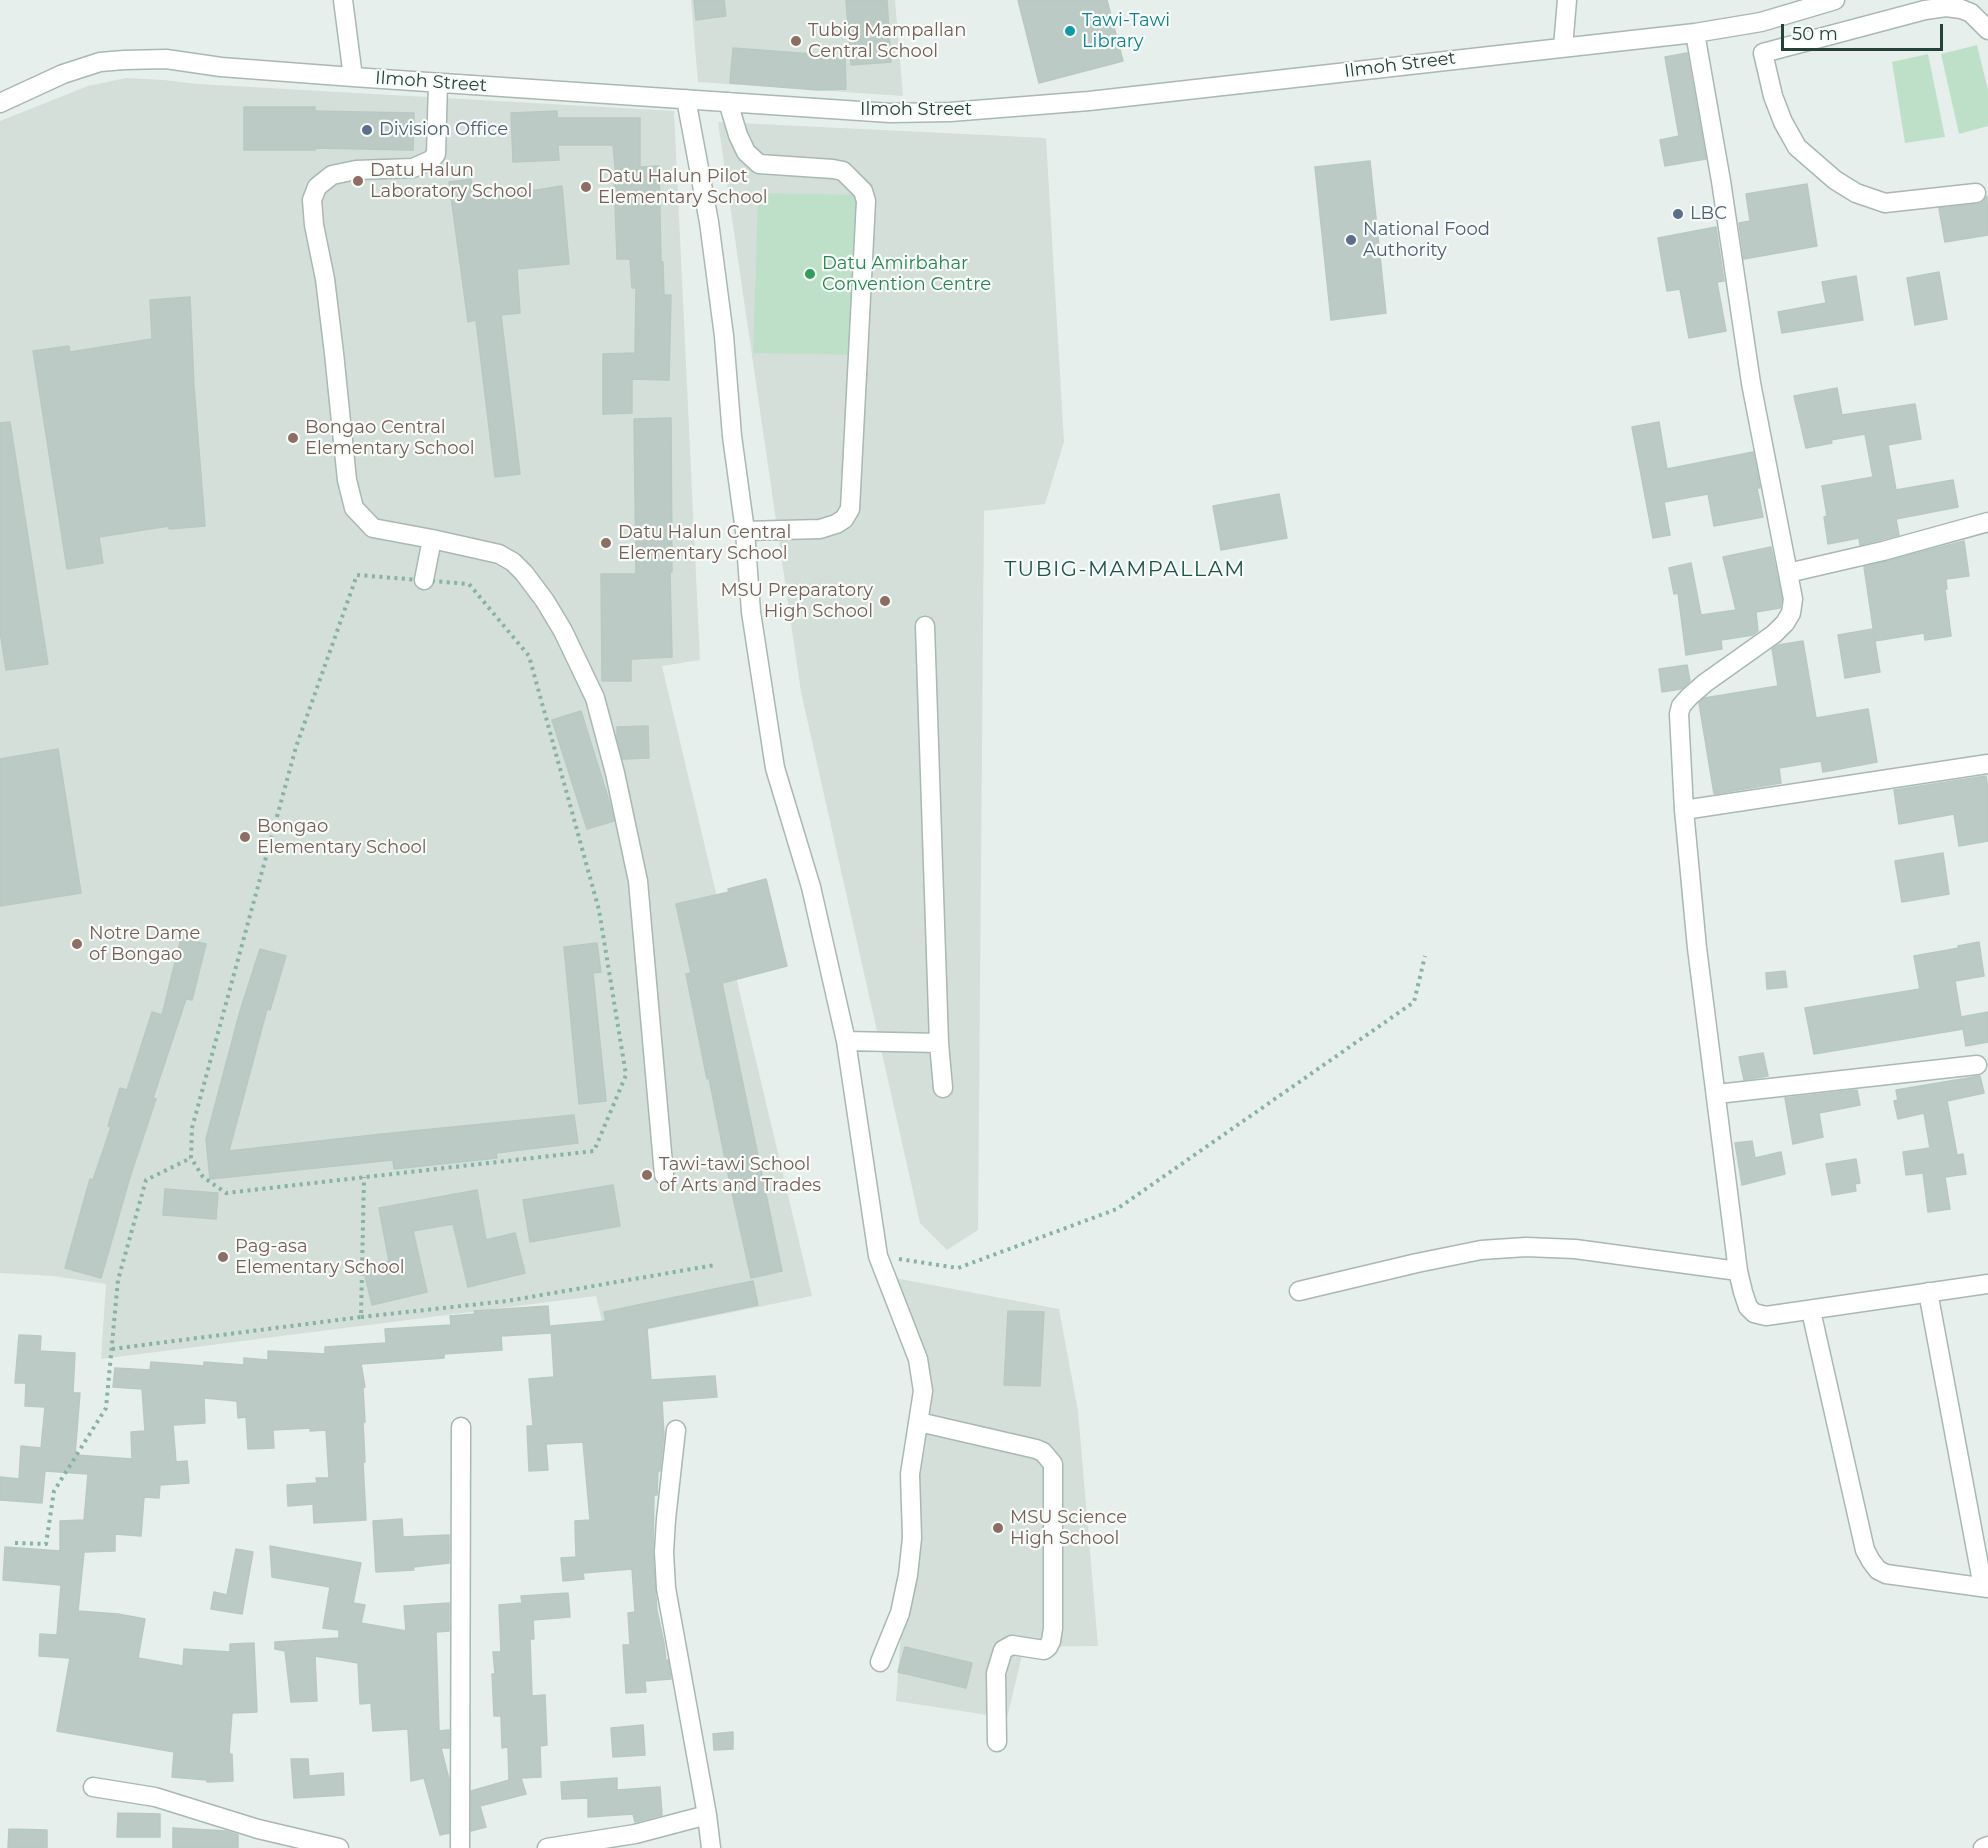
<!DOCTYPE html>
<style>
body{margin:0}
#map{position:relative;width:1988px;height:1848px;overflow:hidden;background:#e6efeb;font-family:Montserrat,sans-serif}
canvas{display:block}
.scale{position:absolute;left:1781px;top:24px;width:162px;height:27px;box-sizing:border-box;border:3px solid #24423a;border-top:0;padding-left:8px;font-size:18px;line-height:21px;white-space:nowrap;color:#24423a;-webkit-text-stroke:4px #f7fbf9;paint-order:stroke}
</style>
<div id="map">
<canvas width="1988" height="1848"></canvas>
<div class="scale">50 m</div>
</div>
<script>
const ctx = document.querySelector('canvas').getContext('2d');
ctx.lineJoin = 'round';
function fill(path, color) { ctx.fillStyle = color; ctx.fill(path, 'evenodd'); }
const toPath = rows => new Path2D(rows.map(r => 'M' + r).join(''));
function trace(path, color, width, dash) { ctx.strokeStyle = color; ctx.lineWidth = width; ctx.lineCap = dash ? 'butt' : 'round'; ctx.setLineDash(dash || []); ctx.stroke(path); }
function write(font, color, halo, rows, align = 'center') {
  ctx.font = font + ' Montserrat,sans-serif'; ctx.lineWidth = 4.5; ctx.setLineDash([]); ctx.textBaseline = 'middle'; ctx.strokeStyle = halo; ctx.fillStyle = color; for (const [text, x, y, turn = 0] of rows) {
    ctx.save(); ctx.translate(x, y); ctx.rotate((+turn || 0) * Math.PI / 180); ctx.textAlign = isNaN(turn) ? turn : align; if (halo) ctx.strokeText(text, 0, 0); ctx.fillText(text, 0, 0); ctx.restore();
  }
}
fill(toPath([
 [691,0,895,0,903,96,698,82],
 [126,78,164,80,198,84,674,111,700,660,662,666,812,1296,606,1338,596,1296,101,1359,106,1284,53,1276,0,1273,0,121,88,86],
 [718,122,1046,138,1064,442,1045,504,984,511,978,1230,947,1250,920,1223,801,692],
 [895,1278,1059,1309,1078,1411,1098,1646,1024,1647,1007,1718,896,1701,919,1391]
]), '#d4dfda');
fill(toPath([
 [1977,45,1988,90,1988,126,1959,134,1941,54],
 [1928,54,1945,137,1905,143,1892,62],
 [758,193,866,195,862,355,753,353]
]), '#bfe0c8');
const building = toPath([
 [694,0,724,0,726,16,696,20,694,0],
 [846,0,887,0,891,62,851,65,846,0],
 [1018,0,1107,0,1123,61,1039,83,1018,0],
 [733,48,812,54,812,59,845,58,846,89,818,90,730,83,733,48],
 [1687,53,1706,159,1665,166,1660,140,1679,136,1665,57,1687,53],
 [244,107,315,107,315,111,414,113,413,150,315,148,315,150,244,150,244,107],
 [557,111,557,118,640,118,640,167,659,166,661,262,663,262,664,295,671,295,669,380,632,379,632,413,603,414,603,354,635,353,636,288,632,288,630,259,617,259,614,178,616,178,613,145,558,145,559,160,513,162,511,113,557,111],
 [1370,161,1386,313,1331,320,1315,167,1370,161],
 [471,179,473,200,562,186,569,264,517,269,520,313,501,315,520,474,495,477,476,320,468,322,449,182,471,179],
 [1807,184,1817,246,1744,259,1739,223,1750,221,1746,194,1807,184],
 [1987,196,1988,235,1945,242,1939,208,1978,204,1983,202,1987,196],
 [1716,227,1724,281,1717,282,1726,331,1689,338,1680,289,1667,291,1658,238,1716,227],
 [1939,272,1947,319,1915,325,1907,278,1939,272],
 [1856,276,1863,320,1782,333,1778,312,1826,303,1822,282,1856,276],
 [190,297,194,386,205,526,169,529,169,526,99,537,103,563,67,569,33,351,69,346,70,352,152,339,150,300,190,297],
 [1837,388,1842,415,1915,404,1921,439,1888,445,1896,490,1953,480,1958,507,1896,519,1899,535,1860,545,1859,538,1828,544,1824,517,1827,516,1822,486,1873,477,1865,434,1831,440,1832,443,1806,448,1794,396,1837,388],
 [671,418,672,572,670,572,672,657,631,659,631,681,602,681,601,574,636,574,634,419,671,418],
 [10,422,48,664,6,670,0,631,0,423,10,422],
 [1659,422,1667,469,1753,452,1760,488,1757,488,1763,517,1714,526,1708,494,1664,502,1670,535,1653,538,1632,427,1659,422],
 [1279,494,1287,538,1221,550,1213,506,1279,494],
 [1964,541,1969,576,1946,579,1947,589,1945,589,1951,636,1925,640,1924,633,1875,641,1864,567,1964,541],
 [1771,547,1782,599,1780,608,1756,612,1758,631,1753,635,1721,640,1722,649,1686,655,1678,593,1674,594,1669,568,1691,563,1701,615,1736,610,1723,557,1771,547],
 [1873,629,1880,672,1845,678,1838,635,1873,629],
 [1803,641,1816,718,1868,709,1877,762,1823,772,1821,761,1779,768,1781,783,1714,794,1699,703,1704,698,1778,686,1772,649,1778,645,1803,641],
 [1687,665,1690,681,1681,689,1662,692,1659,669,1687,665],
 [581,711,609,801,614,821,587,829,552,720,581,711],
 [648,726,649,758,623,759,617,737,617,727,648,726],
 [58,749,81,893,0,906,0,759,58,749],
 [1986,776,1988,788,1988,841,1959,846,1954,814,1899,824,1894,790,1986,776],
 [1943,853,1949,894,1902,902,1895,861,1943,853],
 [766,879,787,966,722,983,782,1271,751,1278,729,1179,709,1078,707,1079,686,974,691,973,676,904,729,892,728,889,766,879],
 [181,938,206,944,192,1000,186,999,153,1098,156,1099,130,1177,101,1278,65,1268,90,1179,93,1180,111,1127,108,1126,120,1088,127,1090,152,1012,162,1015,181,938],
 [1979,942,1984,976,1955,981,1963,1029,1814,1054,1805,1008,1920,989,1914,956,1959,948,1958,946,1979,942],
 [597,943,601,972,593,973,606,1101,579,1104,564,947,597,943],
 [260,949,286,956,270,1010,267,1009,229,1151,382,1134,574,1115,578,1143,496,1153,497,1158,394,1169,393,1160,210,1179,206,1139,240,1011,260,949],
 [1785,971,1787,987,1767,989,1766,973,1785,971],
 [1988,1012,1988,1042,1966,1046,1961,1017,1988,1012],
 [1763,1053,1768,1076,1744,1080,1739,1057,1763,1053],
 [1980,1076,1984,1093,1947,1101,1957,1155,1963,1154,1966,1174,1945,1177,1950,1209,1928,1212,1923,1173,1906,1175,1903,1152,1930,1148,1924,1113,1898,1119,1894,1101,1898,1100,1896,1090,1980,1076],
 [1857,1090,1860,1105,1819,1113,1823,1137,1793,1144,1785,1098,1857,1090],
 [1752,1141,1755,1158,1781,1152,1785,1174,1742,1185,1735,1143,1752,1141],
 [1856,1159,1860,1183,1855,1184,1856,1191,1832,1195,1826,1164,1856,1159],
 [613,1185,620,1226,530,1242,523,1200,613,1185],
 [165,1189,218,1193,216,1219,163,1215,165,1189],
 [477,1190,486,1240,515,1233,525,1273,468,1287,453,1224,413,1231,427,1292,372,1305,363,1267,389,1261,379,1208,477,1190],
 [753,1281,758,1305,647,1328,651,1380,715,1376,717,1397,662,1401,664,1435,660,1471,658,1471,657,1495,654,1495,653,1553,657,1611,664,1643,666,1661,668,1660,671,1679,645,1681,646,1692,626,1693,623,1645,630,1645,628,1613,635,1612,632,1569,583,1573,584,1579,563,1581,561,1558,576,1557,575,1521,590,1520,583,1442,546,1444,548,1470,529,1471,527,1426,533,1426,529,1379,554,1377,551,1326,606,1321,604,1312,753,1281],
 [548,1306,550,1333,501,1336,502,1350,444,1354,444,1358,361,1364,365,1387,363,1388,365,1422,363,1422,365,1462,363,1462,366,1520,314,1523,313,1504,288,1506,287,1485,317,1483,316,1478,329,1478,326,1430,310,1431,310,1428,273,1430,274,1448,248,1449,246,1417,238,1418,237,1401,204,1398,205,1423,173,1425,176,1462,187,1461,189,1483,160,1485,159,1498,144,1497,141,1536,115,1534,115,1551,84,1552,78,1611,118,1614,145,1619,138,1658,183,1666,184,1649,230,1652,230,1644,254,1643,257,1712,232,1713,229,1754,232,1754,233,1781,207,1782,207,1780,172,1777,174,1752,57,1731,70,1658,39,1656,40,1634,57,1635,61,1585,3,1580,5,1547,60,1551,60,1521,84,1520,88,1474,45,1471,42,1503,0,1500,0,1477,19,1479,21,1446,41,1448,45,1407,25,1406,26,1383,15,1383,19,1335,41,1336,40,1351,75,1353,73,1393,80,1393,75,1455,132,1459,131,1432,145,1431,142,1389,113,1387,115,1368,150,1370,151,1362,204,1366,204,1362,244,1365,244,1358,268,1360,268,1351,325,1354,325,1347,386,1343,385,1329,451,1325,450,1316,475,1314,474,1311,548,1306],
 [1008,1311,1044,1312,1040,1386,1004,1385,1008,1311],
 [402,1519,403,1537,449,1535,449,1563,413,1567,414,1570,376,1572,373,1521,402,1519],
 [270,1546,361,1563,353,1603,365,1605,361,1623,406,1631,404,1606,449,1603,449,1631,436,1632,439,1731,449,1730,449,1748,441,1748,449,1779,449,1833,440,1835,424,1778,411,1781,408,1729,373,1731,371,1703,360,1704,358,1663,315,1656,317,1701,291,1702,285,1651,275,1649,275,1642,339,1638,339,1630,323,1628,330,1587,272,1577,270,1546],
 [236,1549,253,1552,242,1614,211,1609,214,1592,227,1595,236,1549],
 [568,1593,570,1617,533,1620,534,1639,530,1639,532,1696,545,1695,547,1745,540,1746,541,1777,521,1778,526,1794,480,1806,486,1827,471,1831,471,1791,516,1778,509,1779,508,1747,502,1748,501,1716,494,1716,492,1674,495,1674,493,1652,501,1652,499,1605,522,1603,521,1596,568,1593],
 [905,1647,972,1663,966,1688,898,1672,905,1647],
 [643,1725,645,1755,613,1757,611,1728,643,1725],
 [733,1732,733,1749,714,1750,713,1734,733,1732],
 [291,1759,308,1759,309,1776,343,1773,344,1795,294,1798,291,1759],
 [617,1778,617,1790,660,1787,662,1815,635,1822,633,1814,588,1817,588,1798,562,1799,561,1782,617,1778],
 [118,1813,160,1814,160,1837,117,1837,118,1813],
 [173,1828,226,1831,238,1835,238,1848,173,1848,173,1828],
 [9,1829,47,1830,47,1848,8,1848,9,1829]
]);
fill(building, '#bbcac4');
trace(building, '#b8c9c2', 1.5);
const minor = toPath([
 [343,0,353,77],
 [1695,33,1721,181,1751,383,1793,599,1791,613,1785,623,1774,634,1705,683,1689,697,1681,706,1679,714,1684,810,1697,948,1738,1271,1743,1292,1748,1307,1754,1313,1766,1316,1988,1284],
 [1563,47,1567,0],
 [686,99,709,222,724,336,732,436,745,531,751,612,775,768,811,887,846,1041,878,1256,918,1359,923,1391,910,1474,912,1538,908,1575,900,1613,880,1662],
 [728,102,738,135,746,152,759,164,833,169,843,171,863,191,866,201,850,509,844,519,836,524,820,529,745,531],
 [0,103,63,74,100,62,124,60,166,59,221,67,353,77,890,113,950,112,1089,101,1695,33,1761,22,1835,0],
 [1976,193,1885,203,1856,193,1835,180,1797,147,1783,122,1773,96,1763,53,1925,10,1946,7,1961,9,1971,13,1988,30],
 [432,539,499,554,513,562,524,573,545,601,563,631,595,698,615,773,638,881,664,1175],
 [1788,573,1883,551,1988,522],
 [424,580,432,539,373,528,354,508,347,480,334,353,325,279,314,225,312,200,317,187,332,175,356,170,413,168,431,160,436,154,438,83],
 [925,626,939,1043,943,1088],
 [1684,810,1988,764],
 [846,1041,939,1043],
 [1717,1094,1977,1065],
 [1299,1291,1417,1263,1481,1250,1526,1247,1575,1249,1738,1271],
 [1928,1292,1983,1587],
 [1811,1311,1865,1550,1871,1561,1878,1570,1886,1574,1988,1588],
 [919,1422,1036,1449,1043,1452,1053,1464,1053,1628,1051,1641,1048,1647,1044,1650,1012,1645,1003,1650,996,1673,997,1742],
 [676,1430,666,1519,664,1552,666,1588,707,1815,711,1848],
 [93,1787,155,1797,258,1829,339,1848],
 [460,1848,461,1427],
 [547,1848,635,1834,707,1815],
 [1983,1848,1988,1846]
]);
trace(minor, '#a8b8b2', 21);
trace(toPath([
 [357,575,469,584,529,656,599,910,626,1075,594,1151,226,1193,203,1177,191,1158,192,1128,296,747,357,575],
 [899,1259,958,1268,1117,1209,1414,1002,1425,956],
 [361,1317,507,1301,715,1265],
 [112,1349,361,1317,364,1177],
 [15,1543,46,1544,54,1491,106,1408,118,1280,146,1180,191,1158]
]), '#86b3a5', 4, [3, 4.5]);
trace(minor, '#fff', 18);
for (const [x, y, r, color] of [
 [1070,31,6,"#0f9aa8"],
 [796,41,6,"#8d6e63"],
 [367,130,6,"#5c6f8a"],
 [358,181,6,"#8d6e63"],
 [586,187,6,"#8d6e63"],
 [1678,214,6,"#5c6f8a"],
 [1351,240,6,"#5c6f8a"],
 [810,274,6,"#2e9e5b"],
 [293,438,6,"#8d6e63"],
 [606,543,6,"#8d6e63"],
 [885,601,6,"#8d6e63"],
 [245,837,6,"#8d6e63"],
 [77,944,6,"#8d6e63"],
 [647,1175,6,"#8d6e63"],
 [223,1257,6,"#8d6e63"],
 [998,1528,6,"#8d6e63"]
]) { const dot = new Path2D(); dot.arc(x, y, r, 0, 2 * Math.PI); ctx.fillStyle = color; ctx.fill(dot); trace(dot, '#f7fbf9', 2); }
write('18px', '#0d838f', '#f7fbf9', [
 ["Tawi-Tawi",1082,21],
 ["Library",1082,42]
], 'left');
write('18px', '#785e54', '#f7fbf9', [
 ["Tubig Mampallan",808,31],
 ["Central School",808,52],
 ["Datu Halun",370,171],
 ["Laboratory School",370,192],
 ["Datu Halun Pilot",598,177],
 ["Elementary School",598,198],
 ["Bongao Central",305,428],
 ["Elementary School",305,449],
 ["Datu Halun Central",618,533],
 ["Elementary School",618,554],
 ["MSU Preparatory",873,591,"right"],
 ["High School",873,612,"right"],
 ["Bongao",257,827],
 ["Elementary School",257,848],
 ["Notre Dame",89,934],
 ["of Bongao",89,955],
 ["Tawi-tawi School",659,1165],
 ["of Arts and Trades",659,1186],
 ["Pag-asa",235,1247],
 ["Elementary School",235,1268],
 ["MSU Science",1010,1518],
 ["High School",1010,1539]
], 'left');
write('18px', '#24423a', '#f7fbf9', [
 ["Ilmoh Street",1400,65,-7],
 ["Ilmoh Street",431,82,4],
 ["Ilmoh Street",916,110]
]);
write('18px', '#4e5e75', '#f7fbf9', [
 ["Division Office",379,130],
 ["LBC",1690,214],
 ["National Food",1363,230],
 ["Authority",1363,251]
], 'left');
write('18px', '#27864d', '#f7fbf9', [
 ["Datu Amirbahar",822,264],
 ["Convention Centre",822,285]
], 'left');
ctx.letterSpacing = '1.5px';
write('21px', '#1f5548', '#f7fbf9', [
 ["TUBIG-MAMPALLAM",1125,570]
]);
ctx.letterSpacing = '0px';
</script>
